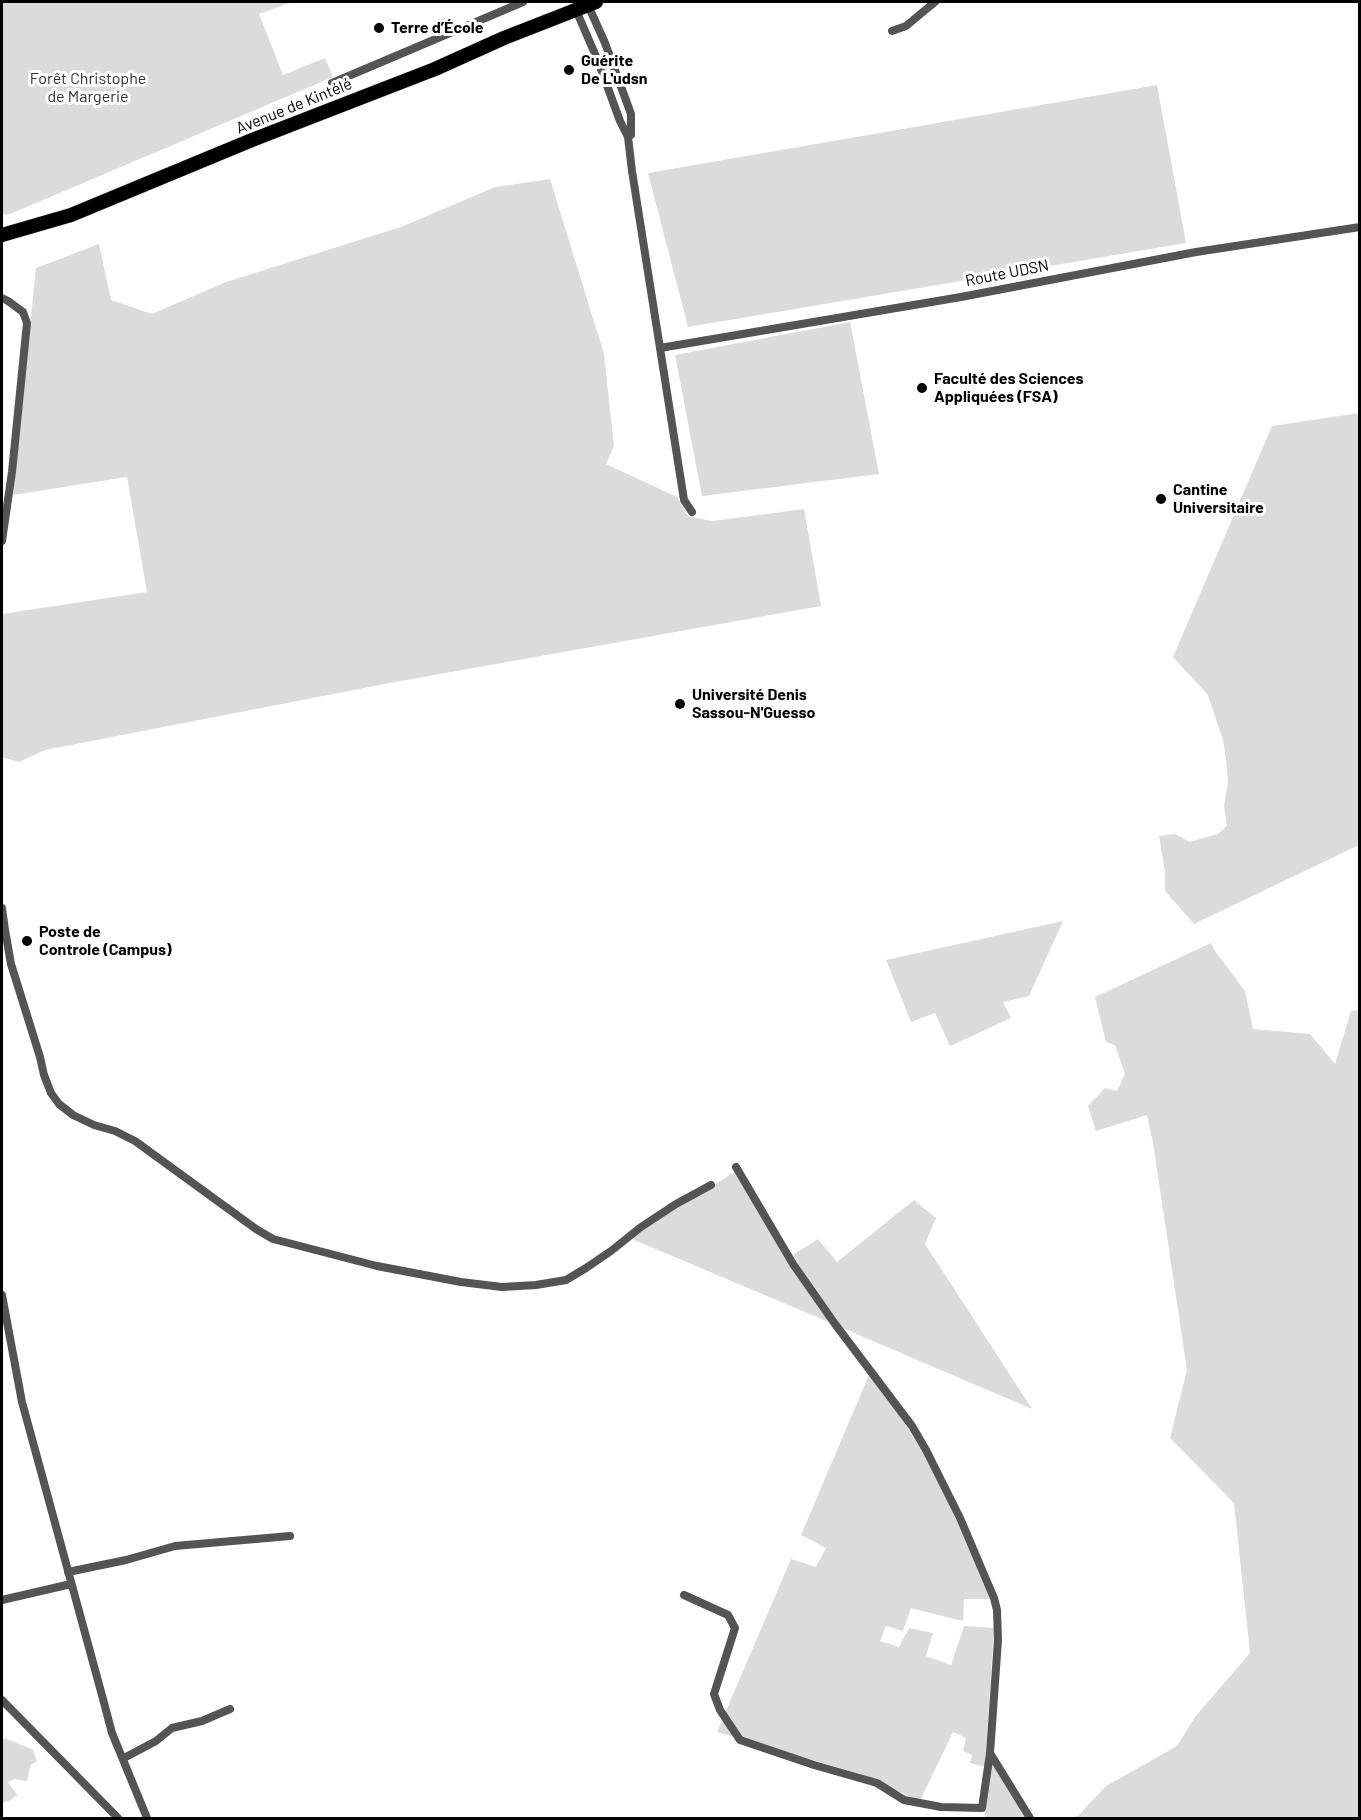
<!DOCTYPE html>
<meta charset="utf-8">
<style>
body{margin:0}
#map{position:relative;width:1361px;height:1820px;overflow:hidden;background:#fff;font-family:Barlow,sans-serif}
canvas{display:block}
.frame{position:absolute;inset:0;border:3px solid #000;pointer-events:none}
</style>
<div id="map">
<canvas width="1361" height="1820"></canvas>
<div class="frame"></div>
</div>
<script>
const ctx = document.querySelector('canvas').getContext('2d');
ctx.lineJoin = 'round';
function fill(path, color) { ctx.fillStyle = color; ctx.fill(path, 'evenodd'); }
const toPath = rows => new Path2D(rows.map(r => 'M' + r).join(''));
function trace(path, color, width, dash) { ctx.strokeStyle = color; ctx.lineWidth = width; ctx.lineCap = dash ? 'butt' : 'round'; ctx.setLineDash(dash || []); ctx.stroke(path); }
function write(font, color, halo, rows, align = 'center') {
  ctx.font = font + ' Barlow,sans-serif'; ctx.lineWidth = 6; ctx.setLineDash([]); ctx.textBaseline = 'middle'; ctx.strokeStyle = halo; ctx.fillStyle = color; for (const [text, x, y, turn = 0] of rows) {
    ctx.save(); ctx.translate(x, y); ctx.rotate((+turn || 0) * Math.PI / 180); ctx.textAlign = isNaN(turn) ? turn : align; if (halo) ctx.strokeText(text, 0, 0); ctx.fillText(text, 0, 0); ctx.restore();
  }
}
fill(toPath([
 [2,2,292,2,259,14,283,75,325,58,333,77,10,214,2,215],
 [1157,85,1186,243,688,327,648,173],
 [550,179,604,354,614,446,606,464,677,497,689,517,713,521,804,509,821,606,395,682,45,750,19,762,2,757,2,614,147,592,127,477,13,495,36,268,99,244,111,300,152,314,226,282,401,227,495,187],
 [850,322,879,474,702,496,675,355],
 [1359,413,1359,845,1194,924,1165,891,1165,871,1159,836,1175,834,1190,842,1218,834,1227,826,1224,806,1228,781,1226,759,1223,740,1208,695,1173,657,1272,426],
 [1063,921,1029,996,1003,1002,1011,1018,950,1046,935,1013,911,1022,886,960],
 [1211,943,1215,951,1245,991,1253,1029,1310,1034,1335,1064,1351,1011,1359,1010,1359,1818,1076,1818,1106,1786,1177,1746,1195,1717,1250,1653,1234,1503,1170,1438,1187,1370,1153,1143,1147,1115,1096,1131,1088,1106,1105,1088,1117,1091,1125,1074,1115,1045,1106,1042,1095,997],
 [735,1172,831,1323,632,1239,643,1228],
 [914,1200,936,1218,925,1244,1032,1409,840,1327,817,1296,793,1255,818,1239,837,1262],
 [869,1375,899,1413,923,1453,952,1511,991,1599,964,1599,963,1621,911,1608,903,1631,886,1626,880,1641,899,1647,909,1628,933,1633,926,1656,951,1665,964,1626,994,1628,985,1767,970,1763,972,1755,963,1751,966,1738,953,1732,920,1801,861,1774,717,1732,791,1559,816,1567,826,1548,801,1535],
 [5,1738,33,1750,37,1762,31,1764,27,1781,14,1779,8,1782,17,1795,11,1800,2,1803,2,1741],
 [990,1754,1028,1818,985,1818,984,1808]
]), '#dbdbdb');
const primary = toPath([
 [2,235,71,215,252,140,435,69,504,38,596,2]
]);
trace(primary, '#dbdbdb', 15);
trace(toPath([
 [588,5,605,43,631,114,631,135,628,137],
 [576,10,598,61,620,121,628,137,632,171,684,500,692,512],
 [892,31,906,26,935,2],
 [332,83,523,2],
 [2,298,8,301,23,312,27,323,12,472,2,541],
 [660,348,961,297,1196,252,1360,227],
 [2,908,5,930],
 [2,930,5,930,11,964,40,1057,44,1075,51,1093,59,1104,73,1115,94,1125,115,1131,135,1141,256,1229,273,1239,377,1266,461,1282,502,1287,536,1285,566,1280,586,1268,611,1251,641,1227,676,1204,711,1185],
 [2,1295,22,1402,103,1699,112,1733,147,1818],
 [68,1572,126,1560,175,1546,290,1536],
 [684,1595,728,1615,735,1628,714,1694,720,1710,740,1740,814,1765,877,1783,904,1800,941,1807,982,1808,990,1753,998,1640,997,1610,994,1598,960,1518,926,1450,912,1426,835,1324,793,1264,736,1167],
 [2,1600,71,1584],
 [2,1700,118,1818],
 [990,1753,1030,1818],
 [124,1758,156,1741,172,1728,202,1721,230,1709]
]), '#545454', 8);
trace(primary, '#000', 14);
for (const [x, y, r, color] of [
 [379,28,6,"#000"],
 [569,70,6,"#000"],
 [922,388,6,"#000"],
 [1161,499,6,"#000"],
 [680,704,6,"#000"],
 [27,941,6,"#000"]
]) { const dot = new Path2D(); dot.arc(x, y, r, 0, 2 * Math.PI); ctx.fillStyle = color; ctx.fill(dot); trace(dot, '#fff', 2); }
write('bold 16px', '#000', '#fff', [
 ["Terre d’École",391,28],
 ["Guérite",581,61],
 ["De L'udsn",581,79],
 ["Faculté des Sciences",934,379],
 ["Appliquées (FSA)",934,397],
 ["Cantine",1173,490],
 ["Universitaire",1173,508],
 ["Université Denis",692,695],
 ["Sassou-N'Guesso",692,713],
 ["Poste de",39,932],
 ["Controle (Campus)",39,950]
], 'left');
write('16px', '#323232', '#fff', [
 ["Forêt Christophe",88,79],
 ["de Margerie",88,97]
]);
write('16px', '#000', '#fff', [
 ["Avenue de Kintélé",294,106,-22],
 ["Route UDSN",1007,273,-11]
]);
</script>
